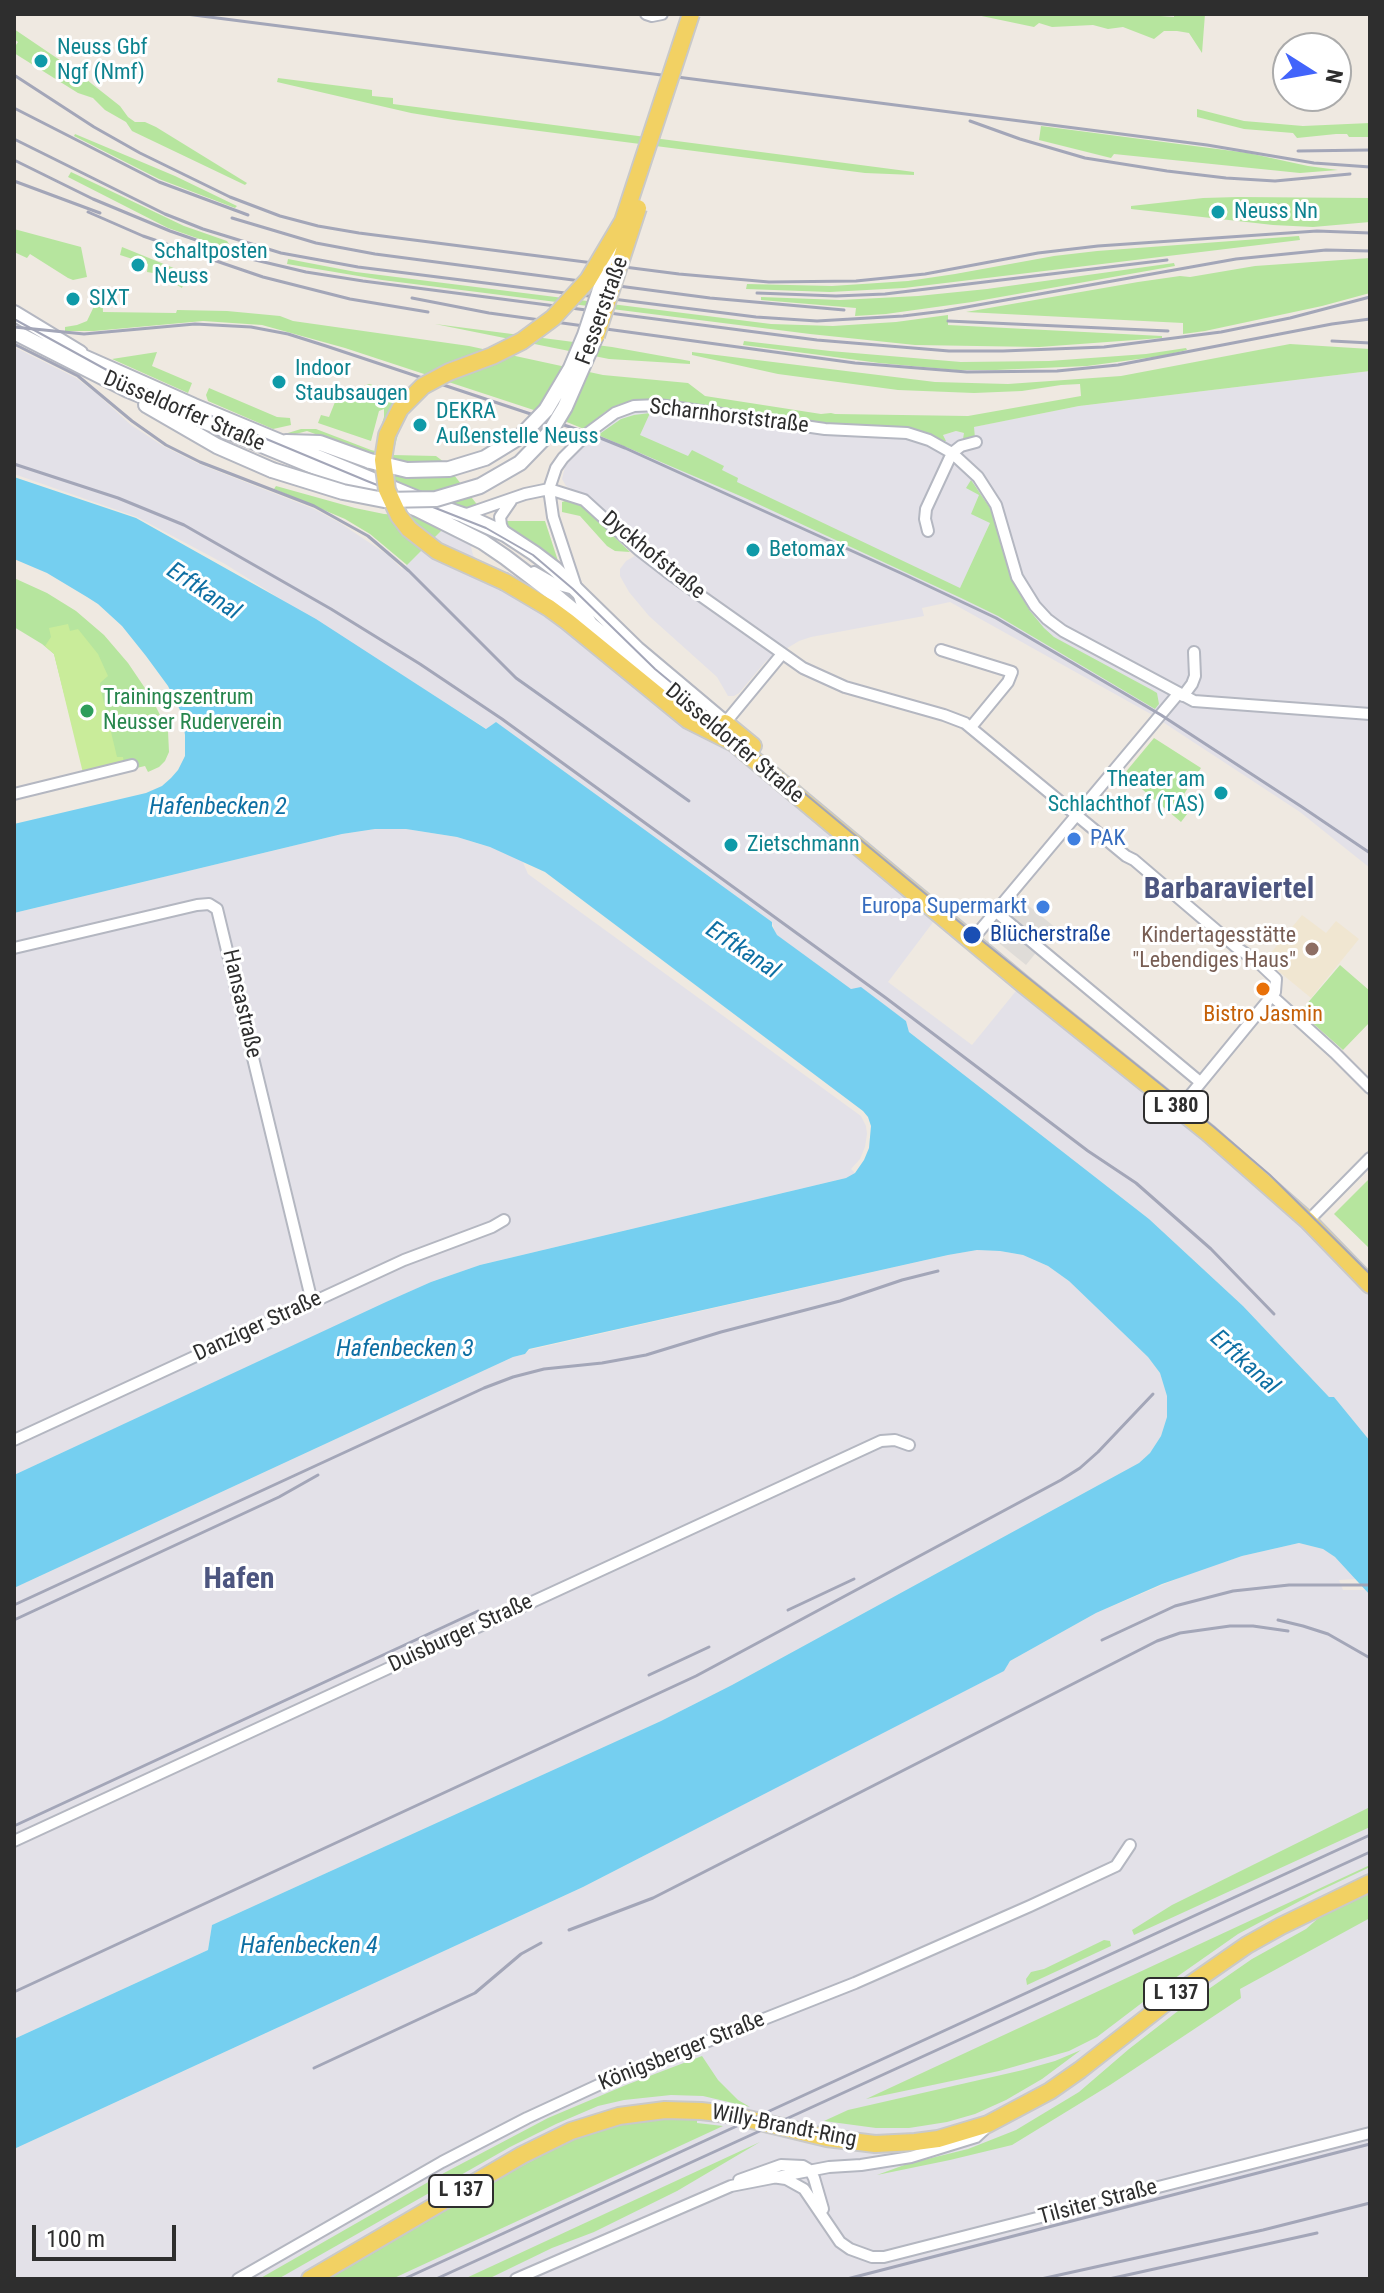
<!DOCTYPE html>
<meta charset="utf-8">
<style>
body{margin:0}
#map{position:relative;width:1384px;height:2293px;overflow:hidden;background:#efe9e1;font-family:"Roboto Condensed",sans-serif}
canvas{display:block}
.frame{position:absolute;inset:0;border:16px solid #2e2e2e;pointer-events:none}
.north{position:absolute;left:1272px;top:32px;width:80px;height:80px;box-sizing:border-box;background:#fff;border:2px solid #ababab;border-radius:50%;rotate:101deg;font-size:22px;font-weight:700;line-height:32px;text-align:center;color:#2e2e2e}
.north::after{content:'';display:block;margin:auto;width:28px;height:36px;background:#4264fb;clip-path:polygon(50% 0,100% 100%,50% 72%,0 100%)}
.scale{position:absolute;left:32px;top:2225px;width:144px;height:36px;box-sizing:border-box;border:4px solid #2e2e2e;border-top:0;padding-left:10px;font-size:24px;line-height:28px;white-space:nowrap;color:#2e2e2e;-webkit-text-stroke:6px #fff;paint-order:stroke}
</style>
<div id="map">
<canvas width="1384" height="2293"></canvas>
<div class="frame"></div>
<div class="north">N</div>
<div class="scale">100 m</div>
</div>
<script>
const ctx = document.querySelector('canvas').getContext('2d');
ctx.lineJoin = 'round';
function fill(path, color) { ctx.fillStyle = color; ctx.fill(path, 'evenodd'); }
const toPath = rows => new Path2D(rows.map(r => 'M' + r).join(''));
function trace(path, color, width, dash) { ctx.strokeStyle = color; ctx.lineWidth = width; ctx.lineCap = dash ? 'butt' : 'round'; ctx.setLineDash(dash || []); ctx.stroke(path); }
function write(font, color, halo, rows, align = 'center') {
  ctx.font = font + ' "Roboto Condensed",sans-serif'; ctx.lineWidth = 6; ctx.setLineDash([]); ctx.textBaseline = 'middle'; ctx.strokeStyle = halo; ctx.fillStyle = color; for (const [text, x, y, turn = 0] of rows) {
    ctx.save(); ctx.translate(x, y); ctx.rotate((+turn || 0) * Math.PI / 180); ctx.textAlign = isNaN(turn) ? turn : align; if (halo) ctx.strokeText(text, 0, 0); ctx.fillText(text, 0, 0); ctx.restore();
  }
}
fill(toPath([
 [14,347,76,378,96,393,131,425,163,446,199,464,314,509,340,523,388,555,402,569,444,528,475,544,471,547,473,555,483,567,517,599,555,621,686,724,735,755,788,796,787,799,934,921,888,982,972,1045,1016,991,1170,1111,1258,1185,1305,1229,1365,1290,1370,1296,1370,1441,1334,1397,1329,1397,1243,1306,1149,1219,909,1032,906,1021,861,988,851,989,776,935,772,922,496,722,487,729,225,564,137,517,14,474],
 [1370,371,1370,868,1300,812,1149,713,950,602,922,608,924,616,811,637,799,641,766,661,739,693,734,696,728,696,717,677,649,616,629,592,620,576,620,569,626,561,645,550,596,503,566,486,562,479,565,467,576,451,605,425,618,417,647,410,684,413,823,434,893,436,926,444,934,437,943,442,946,441,943,435,956,431,964,433,973,427,1079,406],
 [375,829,406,829,457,837,490,847,522,860,528,874,861,1116,866,1126,867,1134,865,1147,860,1159,851,1169,855,1173,846,1178,480,1265,431,1282,14,1475,14,913,342,834],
 [977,1250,1000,1251,1023,1255,1048,1266,1069,1280,1148,1357,1160,1373,1167,1395,1167,1417,1161,1436,1150,1453,1139,1463,732,1685,661,1721,212,1925,208,1950,14,2039,14,1588,513,1357,525,1354,529,1350,948,1255],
 [1299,1543,1323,1549,1335,1557,1350,1571,1356,1579,1339,1580,1343,1590,1366,1590,1370,1595,1370,2279,14,2279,14,2149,583,1887,1003,1671,1010,1661,1096,1613,1193,1572,1242,1556]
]), '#e3e1e8');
fill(toPath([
 [1302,915,1326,933,1336,921,1359,939,1311,998,1265,960]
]), '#f0e6d1');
fill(toPath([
 [972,14,1132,14,1174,17,1174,14,1205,14,1202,53,1189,33,1177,31,1164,31,1154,39,1123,27,1108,29,1093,25,1052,27,1039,23,1034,27],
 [14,29,73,69,120,106,128,117,135,122,145,122,156,127,247,183,245,185,132,131,126,122,105,110,93,98,78,93,14,53,14,48,18,42,14,39],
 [278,78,372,90,372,96,393,98,393,104,914,172,914,175,865,173,454,120,411,113,277,82],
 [1197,109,1244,121,1303,126,1370,123,1370,137,1349,137,1347,134,1336,134,1297,138,1293,133,1244,129,1197,117],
 [1041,126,1248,153,1308,166,1338,170,1300,173,1114,154,1111,158,1039,140],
 [75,134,175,176,237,206,235,208,159,179,74,136],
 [71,172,184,226,227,241,231,247,244,250,243,254,168,228,68,177],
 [1238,197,1370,198,1370,222,1313,227,1273,225,1131,209,1131,206,1203,198],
 [14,229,81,247,87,277,73,280,68,278,30,254,27,258,14,252],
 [1299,236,1300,240,904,288,830,292,746,289,747,284,832,286,908,281,955,274,1054,256,1097,251],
 [122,247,181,271,186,277,182,288,159,274,147,272,148,264,120,255],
 [1370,258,1370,293,1322,306,1205,331,1183,334,1183,323,966,312,1138,282,1180,276,1190,277,1255,266],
 [288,259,356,272,771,324,833,326,896,322,948,315,948,325,1162,336,1162,338,1039,347,915,345,810,334,382,280,287,264],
 [1174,263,1175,266,972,302,886,314,855,316,856,308,761,300,761,297,840,300,918,296,987,289],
 [102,293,103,312,176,313,177,310,227,311,280,316,293,321,469,346,603,375,688,383,705,396,821,414,831,413,835,414,968,416,1081,396,1080,384,1061,385,1022,391,974,393,898,390,778,374,692,355,692,352,935,382,1008,384,1121,376,1290,344,1370,349,1370,371,1079,406,974,427,975,438,965,440,963,439,964,433,956,431,943,435,946,441,943,442,918,431,899,427,805,422,651,399,634,400,618,405,605,412,584,429,552,416,345,348,262,325,203,321,94,331,65,331,65,327,77,325,87,321,97,300],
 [435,324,612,347,690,361,690,364,609,359],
 [744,341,830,351,961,362,1049,361,1146,354,1186,348,1187,350,1161,356,1087,366,996,370,956,370,879,363,812,354,743,345],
 [157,352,152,366,192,383,188,393,112,359],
 [369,384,420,398,409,409,399,430,395,446,376,443,384,417,384,409,379,411,371,441,318,423,321,415,329,417,341,387,354,390],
 [209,388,277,417,290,418,291,425,273,429,208,401,206,395],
 [650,413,640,435,688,456,692,450,724,466,722,470,738,478,737,482,960,588,990,523,971,514,979,495,966,488,971,480,992,511,1012,580,1030,611,1044,628,1054,637,1152,690,1157,693,1159,704,1155,709,998,616,961,598,745,498,598,435,621,419,634,415],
 [301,429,316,429,371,450,392,455,436,456,444,462,414,463,393,460,373,455,307,431,284,437,278,436],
 [336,454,417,477,454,475,479,507,459,508,334,459],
 [276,486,355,508,384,514,414,516,444,528,407,565,370,534,345,519,274,489],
 [568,500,583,507,630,552,615,551,607,546,580,516,562,512,562,502],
 [505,521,545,521,559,564,509,528],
 [14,578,47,593,76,611,104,635,128,663,151,697,168,731,169,752,165,761,159,767,148,772,145,766,86,780,54,654,42,644,14,627],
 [1154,738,1201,768,1184,794,1194,805,1181,822,1124,774],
 [1340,965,1370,991,1370,1022,1343,1050,1300,1012],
 [1370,1178,1370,1249,1334,1214],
 [1370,1807,1370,1827,1134,1935,1132,1930,1172,1905],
 [1370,1865,1370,1867,1315,1893,1238,1934,1168,1983,1097,2037,1069,2051,999,2071,866,2099],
 [1370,1893,1370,1918,1240,1989,1241,1998,1110,2085,1012,2145,950,2160,877,2175,907,2164,968,2149,1016,2130,1079,2092,1129,2049,1187,2004,1252,1959,1306,1929,1322,1915],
 [1104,1940,1110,1941,1111,1946,1027,1985,1026,1979,1031,1972,1044,1969],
 [1081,2050,1042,2079,1006,2100,975,2114,947,2122,909,2128,876,2128,824,2121,848,2110,1023,2070,1055,2061],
 [702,2056,718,2080,738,2100,750,2107,703,2096,671,2095,624,2100,598,2106,556,2124,510,2147,278,2279,259,2279,444,2173,548,2118,626,2085],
 [697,2119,697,2123,723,2126,392,2279,329,2279,499,2178,568,2142,601,2130,630,2123,651,2120],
 [760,2142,677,2191,594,2232,552,2248,488,2279,464,2279]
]), '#b6e59e');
fill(toPath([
 [68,624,70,631,78,629,98,654,108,676,100,683,100,686,117,757,123,757,124,764,83,773,54,654,45,646,51,637,49,628]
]), '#c9ec9a');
fill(toPath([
 [1014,894,1056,928,1026,965,994,939,991,931]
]), '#dfdcd8');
fill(toPath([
 [14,477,136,518,316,619,486,729,496,722,772,922,772,926,777,935,851,989,861,987,906,1021,909,1032,1149,1219,1243,1306,1329,1397,1334,1397,1370,1441,1370,1595,1335,1557,1323,1549,1299,1543,1242,1556,1162,1584,1096,1613,1010,1661,1004,1671,583,1887,14,2149,14,2039,208,1950,212,1925,661,1721,732,1685,1139,1463,1150,1453,1161,1436,1167,1417,1167,1396,1160,1373,1148,1357,1069,1281,1048,1266,1023,1255,1000,1251,977,1250,948,1255,529,1349,525,1354,513,1357,14,1588,14,1475,386,1302,431,1282,480,1265,846,1178,855,1173,864,1160,869,1148,871,1126,868,1117,863,1111,545,872,490,847,457,837,406,829,375,829,342,834,14,913,14,824,146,793,162,786,171,778,178,770,185,756,185,735,182,714,168,686,146,656,122,626,98,604,87,597,47,573,14,559]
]), '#75cff0');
const street = toPath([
 [646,14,652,16,662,14],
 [464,515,525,494,549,489,584,500,639,550,670,574,803,668,845,687,944,715,965,723,1126,856,1134,860,1236,947,1259,963,1276,979,1275,992,1179,1109],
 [928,531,925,519,926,509,952,453,961,446,976,442],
 [505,534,501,525,500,517,511,501],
 [534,572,555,584,574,589],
 [591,622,582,605,553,517,549,489,556,468,563,458,588,433,615,413,634,406,659,405,825,429,907,433,929,440,952,453,978,477,996,505,1017,577,1035,606,1047,619,1063,631,1194,701,1370,714],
 [941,650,1012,672,1008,682,971,727],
 [1183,696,1192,684,1195,676,1194,652],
 [725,723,782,654],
 [14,794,132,765],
 [995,911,1200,1082],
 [971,941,1178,694],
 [14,948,197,905,209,904,217,909,312,1302],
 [1272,996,1335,1053,1370,1088],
 [1308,1221,1370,1158],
 [14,1440,404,1260,492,1227,504,1220],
 [14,1841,881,1441,895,1440,909,1445],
 [772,2177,786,2179,804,2189,840,2242,850,2249,872,2257,884,2257,1370,2133],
 [739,2180,781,2165,803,2166,810,2170,814,2178,823,2209],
 [238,2279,442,2162,527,2118,607,2081,855,1983,1030,1906,1116,1866,1130,1845],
 [516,2279,731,2186,829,2167,861,2165,911,2157,976,2137,988,2126]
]);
const secondary = toPath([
 [14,313,80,353],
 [14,332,128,390,417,509,483,542,505,557,551,592,718,730],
 [72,352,194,406,428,503,463,515,505,534,534,553,555,569,637,649,725,723],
 [146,405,217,446,272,470],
 [286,442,320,443,370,461]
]);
const primary = toPath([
 [505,582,549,608,568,622,688,720,734,743,1024,985,1208,1133,1308,1221,1370,1285],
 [725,723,753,746],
 [310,2279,522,2155,571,2131,619,2116,665,2110,701,2111,727,2114,827,2138,875,2144,915,2142,938,2139,988,2124,1050,2091,1080,2070,1178,1993,1247,1945,1281,1926,1370,1883]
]);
trace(street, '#b4b7c1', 14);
trace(secondary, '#b4b7c1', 18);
trace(primary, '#c9c9c9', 20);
trace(street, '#fff', 10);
trace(secondary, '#fff', 14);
trace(primary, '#f2d163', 16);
trace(toPath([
 [14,319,125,380,367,481,486,528,533,555,573,589,655,669,975,935,1214,1127,1270,1175,1370,1274]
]), '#a3a6b8', 2);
trace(toPath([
 [186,14,1207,145,1314,163,1370,167],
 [14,75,94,127,140,153,230,197,280,216,318,226,359,233,679,274,769,282,856,281,925,274,1038,253,1098,246,1317,231,1370,233],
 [14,108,159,182,248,215],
 [970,121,1020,139,1085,158,1167,171,1226,178,1275,181,1350,174],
 [14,139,165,214,203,229,281,253,358,267,756,317,817,321,903,316,944,311,1236,259,1326,250,1370,251],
 [1298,151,1370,150],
 [14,160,93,199,170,231,251,259,306,272,363,281,817,340,949,351,1003,351,1104,347,1221,332,1290,318,1370,297],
 [14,181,100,213],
 [88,212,143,236,263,277,350,299,428,312],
 [232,218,316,243,375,254,710,298,844,310],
 [757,293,836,296,885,294,1167,260],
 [412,298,489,313,855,363,967,372,1057,371,1118,365,1332,324,1370,319],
 [948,321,1168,331],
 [14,327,84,334,195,324,251,327,288,334,326,346,588,433,625,448,905,575,996,618,1161,715,1302,807,1370,853],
 [1332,341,1370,343],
 [14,344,78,376,132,421,166,445,200,462,314,506,368,536,409,571,516,678,689,801],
 [14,464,118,498,184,525,331,609,420,664,502,719,886,998,1088,1151,1136,1183,1211,1249,1274,1314],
 [14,1605,484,1388,513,1377,544,1369,602,1363,646,1355,721,1332,840,1301,902,1280,938,1271],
 [788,1610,854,1579],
 [14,1620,279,1497,318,1475],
 [1278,1620,1303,1626,1328,1634,1370,1658],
 [1102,1640,1175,1606,1233,1591,1289,1585,1370,1585],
 [649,1675,709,1647],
 [14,1826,478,1611],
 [569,1930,653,1898,1157,1641,1180,1633,1230,1626,1253,1626,1288,1631],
 [14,1992,696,1676,1061,1480,1080,1468,1098,1452,1153,1394],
 [314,2068,475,1993,521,1954,541,1943],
 [404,2279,1370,1835],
 [436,2279,1370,1852],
 [847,2279,1370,2144],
 [1041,2279,1263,2230,1370,2203],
 [1109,2279,1317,2233]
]), '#a3a6b8', 3);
const secondaryBridge = toPath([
 [370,461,407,470,449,469,485,458,521,436,546,410,571,368,585,335,616,241],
 [272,470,343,492,384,500,436,499,480,486,520,463,550,432,565,407,596,336]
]);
const primaryBridge = toPath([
 [596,336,638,208],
 [505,582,437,551,409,529,399,516,387,490,383,460,387,435,400,409,423,386,449,372,492,356,522,341,553,318,588,280,623,221,691,14]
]);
trace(secondaryBridge, '#b4b7c1', 18, []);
trace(primaryBridge, '#c9c9c9', 20, []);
trace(secondaryBridge, '#fff', 14);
trace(primaryBridge, '#f2d163', 16);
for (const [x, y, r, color] of [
 [41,61,8,"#0f9aa8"],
 [1218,212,8,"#0f9aa8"],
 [138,265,8,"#0f9aa8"],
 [73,299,8,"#0f9aa8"],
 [279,382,8,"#0f9aa8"],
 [420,425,8,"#0f9aa8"],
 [753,550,8,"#0f9aa8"],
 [87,711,8,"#2e9e5b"],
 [1221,793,8,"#0f9aa8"],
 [1074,839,8,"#3f7fe0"],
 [731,845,8,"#0f9aa8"],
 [1043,907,8,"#3f7fe0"],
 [972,935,10,"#1a4fb4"],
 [1312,949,8,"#8d6e63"],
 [1263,989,8,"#e8710a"]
]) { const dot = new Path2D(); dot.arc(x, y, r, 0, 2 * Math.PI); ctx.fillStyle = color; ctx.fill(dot); trace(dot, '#fff', 3); }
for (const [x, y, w] of [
 [1176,1107,64],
 [1176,1994,64],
 [461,2191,64]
]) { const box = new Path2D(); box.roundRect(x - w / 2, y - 16, w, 32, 6); ctx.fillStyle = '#fff'; ctx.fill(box); trace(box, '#2e2e2e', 2); }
write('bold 20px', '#2e2e2e', null, [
 ["L 380",1176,1107],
 ["L 137",1176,1994],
 ["L 137",461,2191]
]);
write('22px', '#0d838f', '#fff', [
 ["Neuss Gbf",57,48],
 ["Ngf (Nmf)",57,73],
 ["Neuss Nn",1234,212],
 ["Schaltposten",154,252],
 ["Neuss",154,277],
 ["SIXT",89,299],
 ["Indoor",295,369],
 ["Staubsaugen",295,394],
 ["DEKRA",436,412],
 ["Außenstelle Neuss",436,437],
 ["Betomax",769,550],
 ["Theater am",1205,780,"right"],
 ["Schlachthof (TAS)",1205,805,"right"],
 ["Zietschmann",747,845]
], 'left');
write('22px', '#2e2e2e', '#fff', [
 ["Fesserstraße",603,311,-70],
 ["Düsseldorfer Straße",184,412,23],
 ["Scharnhorststraße",729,417,7],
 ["Dyckhofstraße",653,556,39],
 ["Düsseldorfer Straße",734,744,40],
 ["Hansastraße",241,1004,77],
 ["Danziger Straße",258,1327,-25],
 ["Duisburger Straße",461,1634,-25],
 ["Königsberger Straße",682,2052,-22],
 ["Willy-Brandt-Ring",784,2127,11],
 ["Tilsiter Straße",1098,2203,-15]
]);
write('22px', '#27864d', '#fff', [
 ["Trainingszentrum",103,698],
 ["Neusser Ruderverein",103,723]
], 'left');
write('22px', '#366cbe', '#fff', [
 ["PAK",1090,839],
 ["Europa Supermarkt",1027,907,"right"]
], 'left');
write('22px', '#164399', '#fff', [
 ["Blücherstraße",990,935]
], 'left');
write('22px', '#785e54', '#fff', [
 ["Kindertagesstätte",1296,936],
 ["\"Lebendiges Haus\"",1296,961]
], 'right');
write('22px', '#c56008', '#fff', [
 ["Bistro Jasmin",1263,1015]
]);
write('italic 24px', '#0d6fa3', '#fff', [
 ["Erftkanal",203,592,34],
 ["Hafenbecken 2",218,808],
 ["Erftkanal",742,951,34],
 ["Hafenbecken 3",405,1350],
 ["Erftkanal",1244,1363,42],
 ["Hafenbecken 4",309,1947]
]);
write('bold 30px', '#4d5680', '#fff', [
 ["Barbaraviertel",1229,890],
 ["Hafen",239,1580]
]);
</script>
